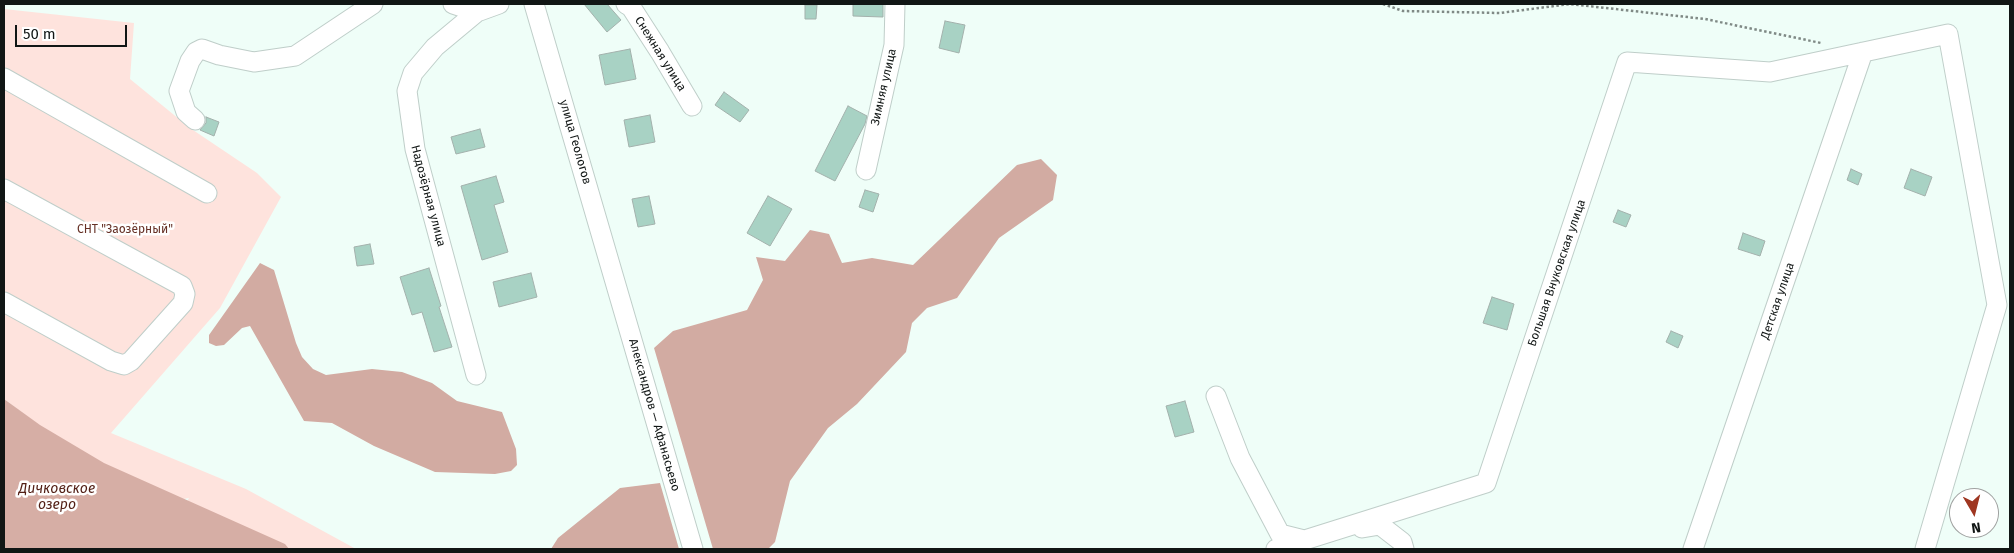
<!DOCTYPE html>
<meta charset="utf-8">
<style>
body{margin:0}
#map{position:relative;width:2014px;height:553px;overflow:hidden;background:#effef8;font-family:"Fira Sans",sans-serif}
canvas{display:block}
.frame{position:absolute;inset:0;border:5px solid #111615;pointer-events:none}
.north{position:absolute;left:1949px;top:488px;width:50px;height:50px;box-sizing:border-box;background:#fff;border:1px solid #a0a2a1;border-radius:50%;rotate:172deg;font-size:14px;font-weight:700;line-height:20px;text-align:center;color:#111615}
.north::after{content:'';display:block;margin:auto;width:18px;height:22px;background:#9f3621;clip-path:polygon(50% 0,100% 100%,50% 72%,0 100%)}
.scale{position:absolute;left:15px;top:25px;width:112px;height:22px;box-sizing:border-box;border:2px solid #111615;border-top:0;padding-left:6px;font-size:15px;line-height:18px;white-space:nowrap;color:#111615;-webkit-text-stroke:4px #fff;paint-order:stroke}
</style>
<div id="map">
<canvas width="2014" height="553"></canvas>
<div class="frame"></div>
<div class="north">N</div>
<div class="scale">50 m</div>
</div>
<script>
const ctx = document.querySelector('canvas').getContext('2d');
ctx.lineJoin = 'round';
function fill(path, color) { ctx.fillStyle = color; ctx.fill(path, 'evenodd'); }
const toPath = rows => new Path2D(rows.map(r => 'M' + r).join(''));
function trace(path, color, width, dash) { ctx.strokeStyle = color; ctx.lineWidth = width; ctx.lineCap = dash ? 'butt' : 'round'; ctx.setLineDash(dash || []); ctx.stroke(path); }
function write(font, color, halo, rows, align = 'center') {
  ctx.font = font + ' "Fira Sans",sans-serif'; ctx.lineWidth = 5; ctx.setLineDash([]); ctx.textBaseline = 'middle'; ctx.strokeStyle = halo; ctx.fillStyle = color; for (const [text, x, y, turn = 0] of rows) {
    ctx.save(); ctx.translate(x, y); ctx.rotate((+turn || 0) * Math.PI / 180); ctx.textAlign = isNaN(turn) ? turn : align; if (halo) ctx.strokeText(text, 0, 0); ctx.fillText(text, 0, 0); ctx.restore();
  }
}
fill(toPath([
 [4,9,134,23,130,79,190,128,257,173,281,197,220,308,111,433,246,489,356,549,166,549,163,541,189,498,147,506,4,399]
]), '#fee3dd');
fill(toPath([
 [1041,159,1057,175,1053,200,999,238,957,298,927,308,912,323,906,352,857,404,828,428,790,481,775,542,768,549,713,549,654,348,673,331,747,310,763,280,756,257,785,261,810,230,829,234,842,263,872,258,913,265,1017,165],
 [260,263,274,270,296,343,302,357,313,369,326,375,372,369,402,372,432,383,457,401,502,412,516,449,517,465,511,471,495,474,435,472,374,446,332,423,304,421,250,326,242,328,224,345,216,346,209,343,209,335],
 [660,483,679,549,551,549,558,538,620,488]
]), '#d2aba2');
fill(toPath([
 [4,399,40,425,104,463,285,544,289,549,4,549]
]), '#d6aea5');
const building = toPath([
 [584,4,607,4,621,20,607,32,584,4],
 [853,4,883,4,883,17,853,16,853,4],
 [805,5,817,5,816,19,805,19,805,5],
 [945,21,965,25,959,53,939,48,945,21],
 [630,49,636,79,605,85,599,55,630,49],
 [724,92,749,110,740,122,715,105,724,92],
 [848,106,867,116,865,124,835,181,815,171,848,106],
 [650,115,655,142,629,147,624,120,650,115],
 [206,117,219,122,214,136,200,130,206,123,206,117],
 [480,129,485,147,456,154,451,137,480,129],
 [1851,169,1862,174,1858,185,1847,180,1851,169],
 [1911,169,1932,177,1925,196,1904,188,1911,169],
 [496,176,504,202,494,205,508,252,482,260,461,186,496,176],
 [865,190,879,194,873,212,859,207,865,190],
 [649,196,655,224,638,227,632,199,649,196],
 [768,196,792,209,770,246,747,233,768,196],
 [1618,210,1631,215,1626,227,1613,222,1618,210],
 [1743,233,1765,241,1760,256,1738,249,1743,233],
 [370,244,374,264,357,266,354,247,370,244],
 [429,268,441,306,439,307,452,347,434,352,422,312,412,315,400,277,429,268],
 [531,273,537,297,499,307,493,282,531,273],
 [1492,297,1514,304,1507,330,1483,323,1492,297],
 [1671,331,1683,336,1678,348,1666,342,1671,331],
 [1185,401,1194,432,1175,437,1166,406,1185,401]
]);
fill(building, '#a8d2c4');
trace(building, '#a3b1ac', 1);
const minor = toPath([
 [453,4,477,12,499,4],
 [534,4,693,549],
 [626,4,631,7,660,52,692,106],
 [4,78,207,193],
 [195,120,186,112,179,91,190,61,196,52,202,49,219,55,254,62,295,56,373,4],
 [866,170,894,45,895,4],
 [4,189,182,286,185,294,183,303,131,361,124,365,111,361,4,302],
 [476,375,415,149,407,91,413,73,435,47,477,12],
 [1216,396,1240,458,1280,534,1304,540],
 [1362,528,1380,525,1402,542,1404,549],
 [1276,549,1486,483,1627,62,1770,72,1948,34,1997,305,1925,549],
 [1693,549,1863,52]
]);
trace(minor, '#bfcec9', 21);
trace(toPath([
 [1383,4,1403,11,1500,13,1570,4,1705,19,1821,43]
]), '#7f8985', 2.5, [2.5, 2.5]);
trace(minor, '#fff', 19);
write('12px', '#111615', '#fff', [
 ["Снежная улица",660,54,58],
 ["Зимняя улица",884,87,-77],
 ["улица Геологов",575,142,74],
 ["Надозёрная улица",428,196,75],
 ["Большая Внуковская улица",1557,273,-71],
 ["Детская улица",1778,301,-71],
 ["Александров — Афанасьево",654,415,74]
]);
write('12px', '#663126', '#fff', [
 ["СНТ \"Заозёрный\"",125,230]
]);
write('italic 14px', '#511e14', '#fff', [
 ["Дичковское",57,489],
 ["озеро",57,505]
]);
</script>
